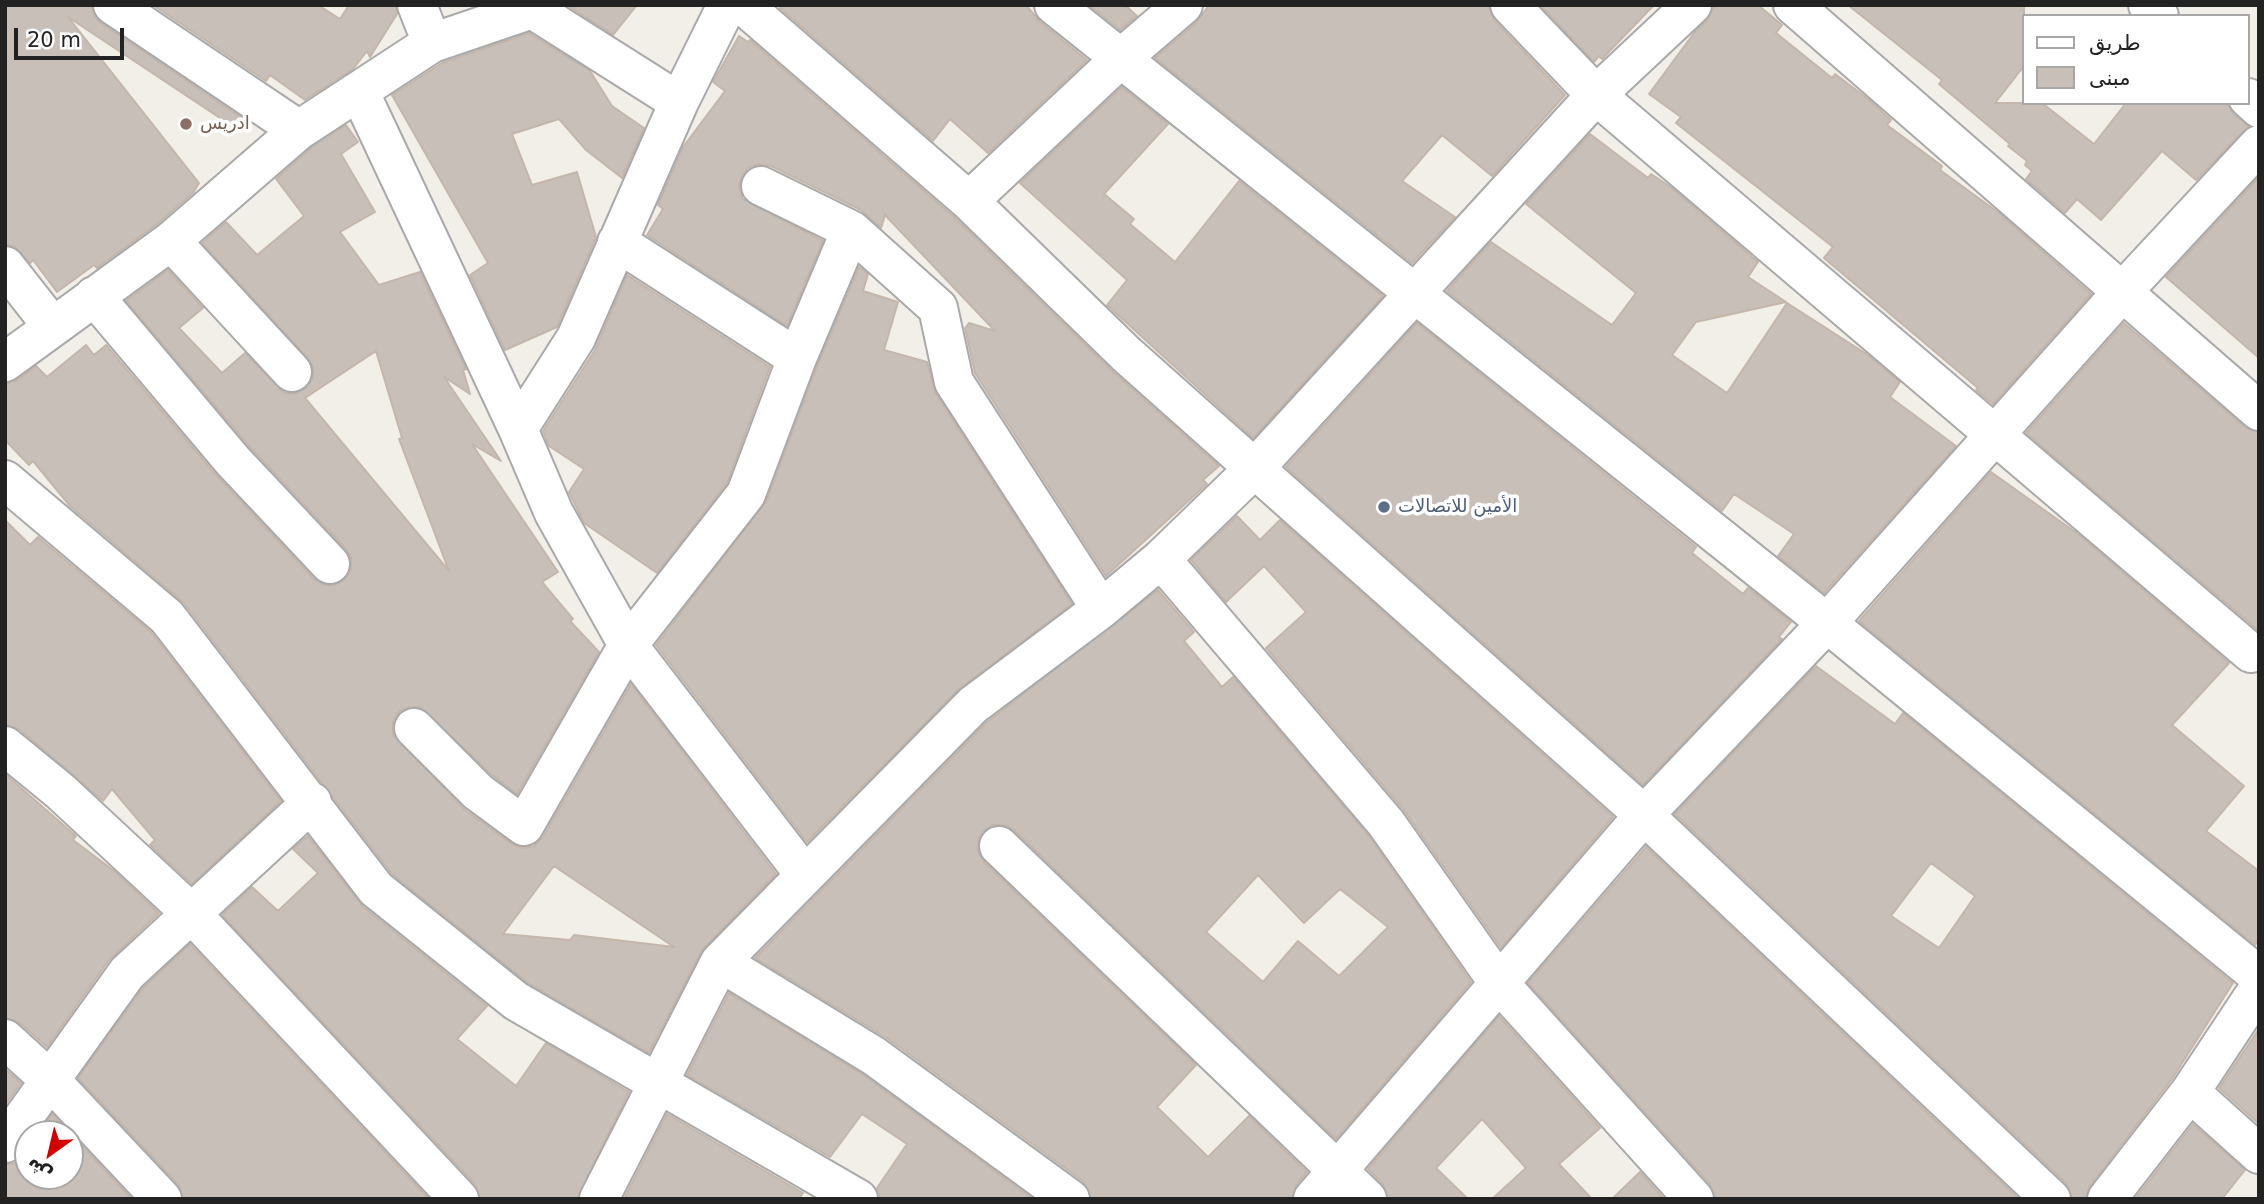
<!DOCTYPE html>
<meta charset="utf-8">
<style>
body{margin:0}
#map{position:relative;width:2264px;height:1204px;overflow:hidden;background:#f2efe9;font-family:"DejaVu Sans",Cairo,sans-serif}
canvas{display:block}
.frame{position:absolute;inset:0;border:7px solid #222;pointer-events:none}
.legend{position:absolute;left:2022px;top:14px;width:228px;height:91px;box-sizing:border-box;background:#fff;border:2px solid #a7a7a7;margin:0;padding:9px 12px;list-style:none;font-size:21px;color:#222}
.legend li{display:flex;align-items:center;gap:14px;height:35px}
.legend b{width:35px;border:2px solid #a7a7a7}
.north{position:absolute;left:14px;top:1120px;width:70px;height:70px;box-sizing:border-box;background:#fff;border:2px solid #a7a7a7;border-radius:50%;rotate:214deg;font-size:19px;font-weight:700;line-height:28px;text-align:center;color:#222}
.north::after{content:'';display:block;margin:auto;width:24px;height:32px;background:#d40000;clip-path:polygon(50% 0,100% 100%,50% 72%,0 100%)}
.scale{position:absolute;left:14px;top:28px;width:110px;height:32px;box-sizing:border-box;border:4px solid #222;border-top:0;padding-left:9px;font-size:21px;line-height:24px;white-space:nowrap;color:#222;-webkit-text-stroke:5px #fff;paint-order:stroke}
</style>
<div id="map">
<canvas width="2264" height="1204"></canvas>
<div class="frame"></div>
<ul class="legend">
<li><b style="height:9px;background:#fff"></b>طريق</li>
<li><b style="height:19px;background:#c7bfb8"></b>مبنى</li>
</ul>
<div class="north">ش</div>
<div class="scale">20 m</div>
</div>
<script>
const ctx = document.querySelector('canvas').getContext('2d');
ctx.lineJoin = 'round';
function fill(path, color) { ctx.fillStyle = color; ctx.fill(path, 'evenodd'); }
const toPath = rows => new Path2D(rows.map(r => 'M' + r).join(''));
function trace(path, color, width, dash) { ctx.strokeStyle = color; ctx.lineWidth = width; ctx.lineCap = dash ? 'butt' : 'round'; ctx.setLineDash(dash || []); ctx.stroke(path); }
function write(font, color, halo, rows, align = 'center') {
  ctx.font = font + ' "DejaVu Sans",Cairo,sans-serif'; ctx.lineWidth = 7; ctx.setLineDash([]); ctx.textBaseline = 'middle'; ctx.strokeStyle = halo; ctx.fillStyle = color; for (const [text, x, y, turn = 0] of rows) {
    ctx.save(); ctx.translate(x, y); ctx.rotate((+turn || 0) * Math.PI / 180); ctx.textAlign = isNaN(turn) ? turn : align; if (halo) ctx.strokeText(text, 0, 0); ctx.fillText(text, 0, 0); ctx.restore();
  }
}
const building = toPath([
 [5,5,91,5,94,15,101,23,242,118,235,128,68,17,199,183,193,193,157,224,97,268,94,265,57,292,33,260,30,263,14,246,5,245,5,5],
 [153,5,318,5,340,19,349,5,396,5,397,14,370,57,367,51,353,69,305,100,270,75,266,81,153,5],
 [567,5,637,5,613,35,567,5],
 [782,5,1026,5,1040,22,1087,60,988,153,950,119,933,141,780,8,782,5],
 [1089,5,1125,5,1137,16,1120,30,1089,5],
 [1209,5,1489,5,1494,20,1565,95,1492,176,1442,135,1402,181,1455,217,1412,263,1155,58,1197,22,1209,5],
 [1540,5,1654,5,1602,59,1599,56,1594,62,1540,5],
 [1715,5,1758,5,1782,25,1776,33,1832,78,1835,74,1868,99,1891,120,1887,125,1942,166,1940,170,1999,213,2091,294,1993,404,1976,390,1978,388,1824,258,1833,247,1676,123,1681,117,1649,94,1694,33,1707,20,1715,5],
 [1848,5,2024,5,2024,66,1995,103,2042,103,2094,144,2126,103,2227,103,2233,114,2249,126,2196,180,2162,151,2101,220,2077,199,2065,213,2026,179,2032,171,2025,165,2027,161,2008,146,2010,144,1939,84,1942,80,1848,5],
 [529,33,590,71,612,106,644,128,622,178,586,150,559,119,512,134,532,185,577,172,596,237,557,327,505,350,470,275,488,263,392,95,442,63,529,33],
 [739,36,748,42,750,40,954,217,1111,370,1219,466,1203,480,1207,484,1106,576,975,373,965,328,969,323,995,331,885,215,881,228,861,210,771,166,759,164,748,168,742,176,739,187,743,199,823,241,787,326,647,235,663,209,658,205,683,147,725,91,713,82,739,36],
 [1122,87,1168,124,1104,194,1134,219,1130,224,1175,262,1239,181,1383,296,1253,438,1107,305,1127,280,1020,183,1122,87],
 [346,125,358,142,341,154,375,212,340,232,379,285,420,272,466,369,463,370,470,394,444,377,501,461,472,444,558,572,542,582,573,619,570,621,599,652,517,794,492,775,420,707,409,707,399,712,393,722,393,734,465,810,512,844,522,848,534,846,543,837,631,684,776,874,702,950,649,1053,528,983,392,874,184,603,70,506,33,461,29,465,5,440,5,384,17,380,36,366,47,377,86,345,94,355,106,345,217,476,314,579,324,585,334,585,344,580,351,570,351,558,346,549,249,446,126,301,168,270,203,308,179,328,222,373,245,353,285,393,296,393,306,388,313,378,313,368,308,358,202,243,226,222,257,255,304,216,276,179,312,147,346,125],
 [376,351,402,438,399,439,449,571,305,398,376,351],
 [554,866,674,947,574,935,570,940,503,934,554,866],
 [1590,134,1648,178,1651,174,1672,188,1758,262,1748,277,1786,302,1696,322,1672,355,1727,393,1787,303,1868,355,1900,382,1890,397,1956,446,1824,593,1778,556,1794,534,1734,494,1722,511,1447,291,1491,242,1612,325,1636,293,1526,204,1590,134],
 [2259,177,2259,358,2166,277,2259,177],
 [859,267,868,274,863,291,898,302,884,350,927,362,936,394,1072,604,958,690,807,842,656,645,766,502,817,366,859,267],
 [627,275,770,367,727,483,657,573,584,523,569,492,584,469,549,446,543,431,595,350,627,275],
 [1417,323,1696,547,1692,553,1718,574,1743,594,1748,588,1791,622,1779,637,1782,639,1643,785,1286,467,1417,323],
 [2124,323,2245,427,2259,432,2259,631,2026,433,2124,323],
 [1991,472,2078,534,2229,663,2172,725,2244,786,2206,831,2259,871,2259,940,2255,945,1859,621,1991,472],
 [1237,516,1260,540,1280,520,1613,817,1501,948,1403,809,1266,648,1306,612,1264,566,1226,602,1191,560,1237,516],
 [5,520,30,545,38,537,151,632,281,801,192,884,150,845,155,840,112,789,103,801,19,729,5,725,5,520],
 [1158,590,1194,632,1184,641,1222,687,1233,677,1369,836,1471,982,1336,1139,1014,830,1004,825,992,825,983,831,978,840,978,851,984,862,1196,1065,1157,1107,1208,1157,1249,1116,1307,1172,1296,1185,1292,1199,1091,1199,1083,1181,887,1038,755,958,987,722,1158,590],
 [1258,875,1304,923,1340,889,1388,927,1339,976,1298,941,1263,982,1206,932,1258,875],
 [1816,666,1895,724,1903,713,2233,983,2172,1079,2090,1186,2086,1199,2072,1199,2066,1183,1675,814,1816,666],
 [1931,863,1975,896,1939,948,1891,916,1931,863],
 [5,774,76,836,73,840,113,870,159,913,109,960,47,1047,20,1023,5,1018,5,774],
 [308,836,362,906,487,1006,457,1039,516,1086,546,1043,629,1092,577,1199,480,1199,475,1184,222,915,252,887,278,911,318,873,293,849,308,836],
 [1646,847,2019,1199,1715,1199,1710,1184,1528,983,1646,847],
 [190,944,429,1199,183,1199,178,1184,78,1078,143,988,190,944],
 [729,993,862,1074,1033,1199,880,1199,877,1188,907,1144,862,1114,830,1157,687,1075,729,993],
 [1499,1016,1600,1128,1559,1164,1592,1199,1492,1199,1526,1168,1482,1119,1436,1168,1468,1199,1388,1199,1383,1184,1368,1169,1499,1016],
 [2259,1029,2259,1124,2219,1088,2259,1029],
 [5,1069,21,1083,5,1105,5,1069],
 [52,1114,132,1199,5,1199,5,1164,15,1163,28,1148,28,1176,70,1176,70,1134,38,1134,52,1114],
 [667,1114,803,1193,799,1199,624,1199,667,1114],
 [2193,1124,2245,1170,2222,1199,2135,1199,2193,1124],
 [1640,1172,1664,1199,1612,1199,1640,1172]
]);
fill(building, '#c7bfb8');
trace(building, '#c4b6ab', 2);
const minor = toPath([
 [113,5,299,130],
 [417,5,432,43],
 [743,5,969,201,1126,354,1644,815,2051,1199],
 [1054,5,1827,623,2259,976],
 [1510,5,1596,95,2251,653],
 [1793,5,2259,411],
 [2148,5,2159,16],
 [360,93,518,429,554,513,628,645,804,874],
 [2248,98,2259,108],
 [761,186,851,230,938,308,954,382,1101,609],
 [969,201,1119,60,1183,5],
 [171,241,292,372],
 [617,242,797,358],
 [5,266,53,327],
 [94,296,233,461,330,564],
 [5,362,171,241,299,130,432,43,532,9,679,102],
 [518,429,576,338,679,102,727,5],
 [5,480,167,617,376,889,516,1001,858,1199],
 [1161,559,1386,823,1498,982,1694,1199],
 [414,728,478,792,524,826,628,645,746,494,797,358,851,230],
 [5,746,60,791,190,912,459,1199],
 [999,846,1367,1199],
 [720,962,874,1056,1070,1199],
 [5,1039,50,1080,162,1199],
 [2190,1092,2259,1154],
 [5,1143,127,973,312,802],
 [599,1199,720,962,973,705,1101,609,1161,559,1254,469,1596,95,1692,5],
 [1313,1199,1644,815,1827,623,2123,291,2259,145],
 [2107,1199,2190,1092,2259,988]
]);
trace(minor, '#a9a9a9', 42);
trace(minor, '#fff', 38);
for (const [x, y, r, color] of [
 [186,124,7,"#8d6e63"],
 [1384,507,7,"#5c6f8a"]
]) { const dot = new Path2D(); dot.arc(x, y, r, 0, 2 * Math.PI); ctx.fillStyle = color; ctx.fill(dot); trace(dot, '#fff', 2.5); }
write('18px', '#785e54', '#fff', [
 ["ادريس",200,124]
], 'left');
write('18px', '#4e5e75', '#fff', [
 ["الأمين للاتصالات",1398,507]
], 'left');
</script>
